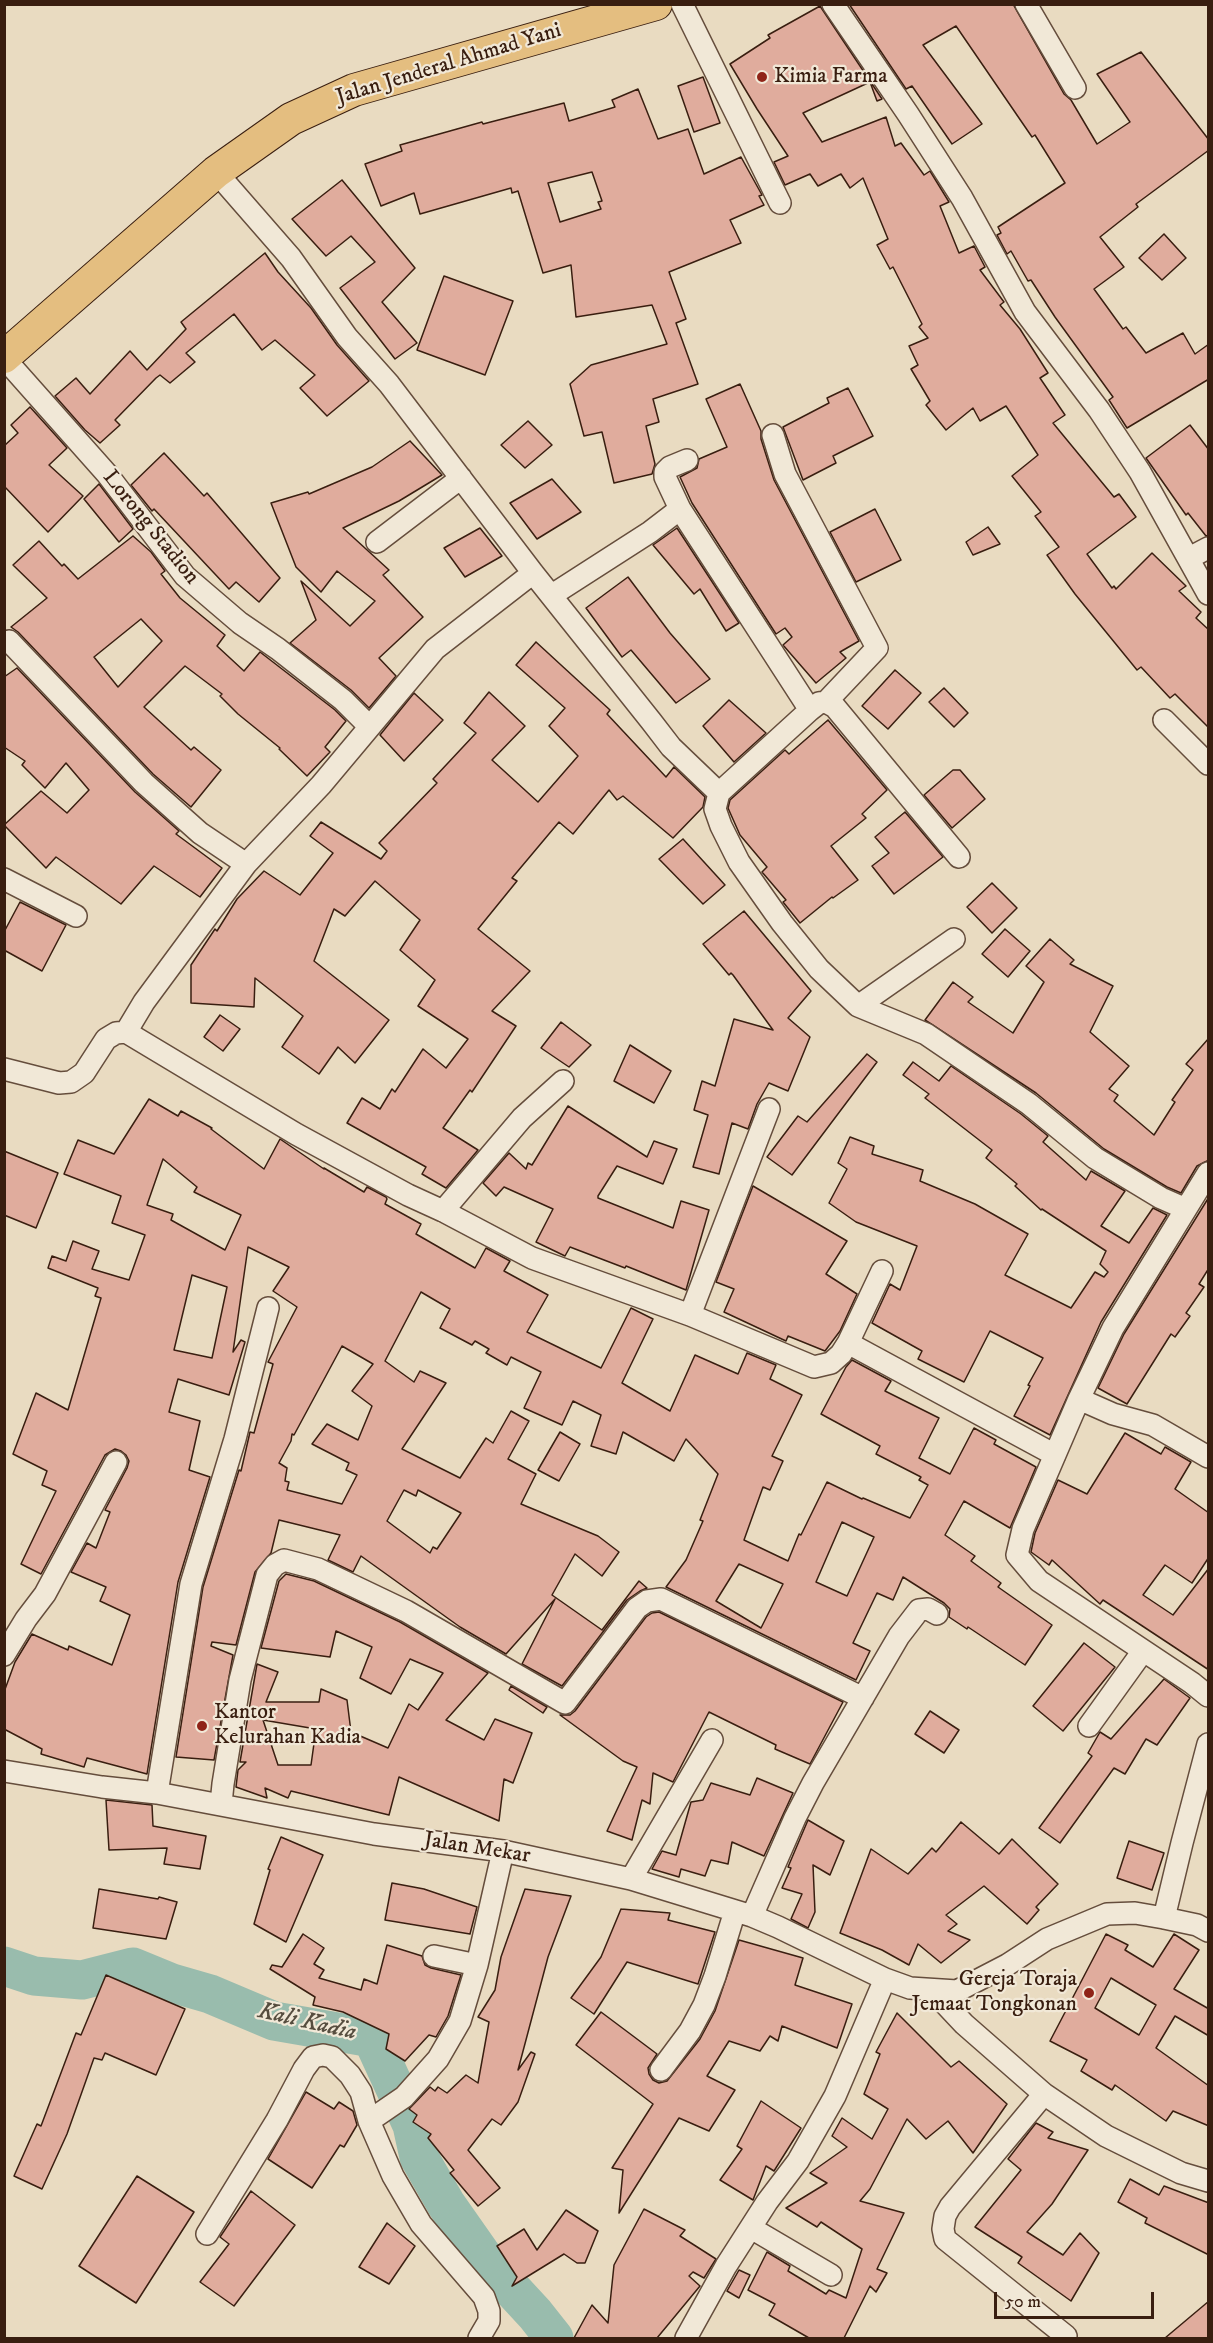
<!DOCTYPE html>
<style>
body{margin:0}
#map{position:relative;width:1213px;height:2343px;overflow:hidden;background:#e9dbc1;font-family:"IM FELL DW Pica",serif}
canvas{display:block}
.frame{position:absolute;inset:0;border:6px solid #391e10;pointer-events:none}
.scale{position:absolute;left:994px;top:2292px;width:160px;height:27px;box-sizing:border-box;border:3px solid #391e10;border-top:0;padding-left:8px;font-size:18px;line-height:21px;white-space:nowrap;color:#391e10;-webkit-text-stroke:4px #f1e8d7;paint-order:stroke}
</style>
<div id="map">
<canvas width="1213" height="2343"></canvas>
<div class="frame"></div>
<div class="scale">50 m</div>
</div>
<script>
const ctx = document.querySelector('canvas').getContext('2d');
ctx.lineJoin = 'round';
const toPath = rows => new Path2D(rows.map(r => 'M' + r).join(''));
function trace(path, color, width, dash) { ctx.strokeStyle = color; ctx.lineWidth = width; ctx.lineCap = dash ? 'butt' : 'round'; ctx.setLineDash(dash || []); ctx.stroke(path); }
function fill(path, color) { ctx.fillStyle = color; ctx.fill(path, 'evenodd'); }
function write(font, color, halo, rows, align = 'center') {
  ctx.font = font + ' "IM FELL DW Pica",serif'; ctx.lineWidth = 4.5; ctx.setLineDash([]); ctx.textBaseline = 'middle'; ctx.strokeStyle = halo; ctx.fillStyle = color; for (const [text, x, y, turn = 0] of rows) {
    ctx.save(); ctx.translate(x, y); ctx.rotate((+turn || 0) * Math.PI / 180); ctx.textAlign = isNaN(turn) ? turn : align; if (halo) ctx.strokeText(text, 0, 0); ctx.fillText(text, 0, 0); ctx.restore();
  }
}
trace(toPath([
 [4,1966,34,1976,82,1980,133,1967,172,1983,210,1994,274,2021,372,2038,412,2125,419,2157,446,2204,486,2261,535,2314,554,2338]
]), '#99bcad', 39);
const building = toPath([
 [849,4,1013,4,1064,94,1071,100,1097,144,1130,122,1097,74,1141,52,1209,140,1209,150,1136,204,1138,207,1100,237,1124,267,1094,289,1123,329,1126,327,1146,353,1183,333,1195,354,1209,344,1209,379,1127,428,1109,400,1113,397,1055,317,1031,280,1028,281,1011,251,1007,254,997,235,1001,233,998,227,1065,183,1035,135,1032,137,956,26,923,45,982,124,952,144,912,86,906,89,849,4],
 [820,6,882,99,877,101,870,82,803,113,822,142,886,117,895,146,901,143,924,175,930,171,949,202,940,206,959,253,974,246,985,267,980,270,1004,302,1000,305,1020,329,1048,373,1040,378,1065,415,1053,423,1114,497,1119,494,1136,517,1087,554,1112,588,1114,586,1116,589,1152,553,1186,586,1179,591,1201,612,1196,618,1209,630,1209,728,1175,694,1170,698,1141,667,1137,670,1075,594,1047,555,1059,547,1035,516,1041,512,1012,476,1038,455,1006,406,980,421,973,408,946,430,926,405,930,401,911,369,918,365,909,346,928,338,919,327,922,324,893,267,890,269,877,245,888,239,863,178,850,188,841,174,818,186,810,174,785,185,774,162,788,156,757,109,730,64,770,38,768,35,820,6],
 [703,77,720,123,694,132,678,86,703,77],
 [638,89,658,139,688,129,704,174,741,157,762,195,759,196,764,205,730,220,741,243,669,272,686,319,676,323,698,384,653,399,659,422,646,426,655,464,652,474,614,483,602,432,584,436,570,384,591,365,667,344,652,305,576,317,571,265,543,273,518,191,512,193,511,188,420,214,414,193,381,206,365,164,402,151,400,145,482,122,483,124,564,103,569,121,615,107,612,100,638,89],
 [592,172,602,201,598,202,601,209,560,222,548,183,592,172],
 [342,180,415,268,382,302,417,343,395,359,340,288,375,262,351,236,326,256,292,219,342,180],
 [1164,234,1186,258,1162,280,1139,258,1164,234],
 [265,253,278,272,311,308,337,345,369,381,327,416,300,388,315,375,275,340,262,350,234,314,186,353,195,362,170,383,160,375,156,378,115,420,120,425,100,443,85,430,55,396,76,378,90,394,130,351,147,370,186,329,181,322,265,253],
 [444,276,513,301,485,375,417,350,444,276],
 [740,384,761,431,761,439,774,480,859,641,840,652,846,658,816,683,783,645,792,637,785,628,776,634,692,503,680,477,697,468,699,459,727,447,706,399,740,384],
 [848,388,873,436,833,456,836,463,803,480,783,427,829,403,827,398,848,388],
 [30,407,67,448,49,465,83,496,48,532,4,486,4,446,18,433,11,425,30,407],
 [528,421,552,445,525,468,501,445,528,421],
 [1190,425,1209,450,1209,535,1206,536,1188,513,1186,515,1146,458,1190,425],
 [410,441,442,475,399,501,343,528,389,570,383,575,423,617,379,658,396,676,369,708,351,690,290,643,316,620,301,581,350,626,375,601,337,571,321,592,296,567,271,503,308,492,309,494,372,467,410,441],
 [164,453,204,496,207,493,280,578,259,602,236,582,229,589,154,509,152,511,131,485,164,453],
 [552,479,581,512,537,539,510,503,552,479],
 [99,484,133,529,119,542,84,499,99,484],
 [875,509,901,560,856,582,830,532,875,509],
 [988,527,1000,544,973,555,966,542,988,527],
 [480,528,502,556,465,577,444,548,480,528],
 [677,528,739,623,726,631,700,589,694,594,653,545,677,528],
 [133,536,151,552,165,571,161,574,180,598,225,635,217,646,244,671,260,652,335,710,346,721,325,747,330,752,307,776,279,749,280,748,238,714,220,696,222,694,185,666,144,707,191,750,194,747,221,770,191,807,153,774,18,632,11,627,47,598,13,565,39,541,62,566,64,564,78,579,133,536],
 [141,619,162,641,118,687,94,657,141,619],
 [628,577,670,633,710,679,676,703,631,650,622,657,586,608,628,577],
 [536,642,610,710,607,714,666,777,674,767,705,797,703,807,673,838,623,796,617,800,609,790,573,834,559,822,512,878,517,881,478,929,530,971,492,1011,516,1026,472,1092,470,1090,443,1128,478,1150,446,1188,422,1174,426,1167,347,1123,362,1098,380,1109,392,1089,395,1092,423,1049,446,1068,468,1039,418,1006,435,980,400,950,420,920,375,881,345,916,334,909,314,961,389,1020,355,1063,338,1047,319,1074,282,1047,303,1016,255,978,254,1007,191,1003,191,965,215,929,217,931,237,899,264,871,300,895,333,853,310,836,321,822,381,859,387,851,379,843,437,783,433,779,476,733,464,723,489,692,525,726,492,760,538,802,578,756,549,726,565,708,516,665,536,642],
 [17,668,135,792,179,831,176,834,222,868,200,897,154,866,121,904,56,857,46,868,4,825,41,791,67,813,89,790,66,763,45,788,22,765,25,761,4,747,4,677,17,668],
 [895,670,921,693,888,729,862,706,895,670],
 [944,688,968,713,954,727,929,702,944,688],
 [414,693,443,720,404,761,380,735,414,693],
 [729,700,766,733,734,762,703,726,729,700],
 [828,720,887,790,862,814,866,818,831,846,858,880,833,898,832,897,800,923,783,902,786,900,762,872,767,867,740,835,728,808,730,800,785,750,789,754,828,720],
 [953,770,960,770,985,799,952,828,924,795,953,770],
 [905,812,943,857,894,894,872,866,889,853,875,837,905,812],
 [683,839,725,885,703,904,659,859,683,839],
 [992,883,1017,908,992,933,967,907,992,883],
 [20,902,66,925,42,971,4,950,4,932,20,902],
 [744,911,811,991,788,1018,810,1037,788,1091,769,1083,757,1104,748,1129,732,1123,719,1174,693,1167,708,1115,694,1110,702,1081,715,1086,734,1019,773,1030,733,975,731,973,729,975,703,944,744,911],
 [1005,929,1030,951,1008,977,982,954,1005,929],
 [1050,939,1074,960,1070,964,1113,986,1090,1032,1129,1066,1109,1089,1118,1095,1114,1101,1154,1135,1175,1102,1172,1100,1193,1070,1186,1064,1209,1038,1209,1160,1197,1166,1181,1193,1167,1187,1104,1149,1036,1093,925,1020,953,982,973,997,968,1002,1013,1033,1044,982,1026,966,1050,939],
 [220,1015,240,1029,223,1051,204,1037,220,1015],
 [561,1022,591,1045,569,1067,541,1048,561,1022],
 [630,1045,671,1071,654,1103,614,1081,630,1045],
 [867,1054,877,1062,792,1175,767,1157,798,1116,807,1122,867,1054],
 [913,1062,939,1081,951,1066,1021,1114,1048,1136,1043,1142,1086,1180,1091,1171,1125,1191,1101,1226,1129,1243,1153,1208,1167,1215,1101,1322,1050,1435,1014,1416,1030,1386,1028,1385,1043,1358,990,1331,964,1382,918,1359,922,1351,872,1323,890,1284,900,1290,917,1246,856,1222,829,1203,847,1169,838,1163,850,1137,874,1146,872,1154,923,1170,920,1181,975,1204,1028,1234,1005,1275,1071,1308,1095,1272,1104,1277,1108,1272,1100,1264,1106,1251,1042,1209,1041,1210,1015,1186,1017,1184,986,1158,992,1150,925,1098,929,1094,903,1075,913,1062],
 [149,1099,178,1116,181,1111,212,1128,211,1129,264,1169,280,1139,324,1169,324,1168,364,1192,367,1187,386,1197,387,1199,385,1204,421,1224,416,1234,475,1268,486,1248,510,1261,504,1271,548,1295,527,1332,601,1368,631,1308,653,1319,622,1383,670,1411,695,1355,738,1374,747,1353,776,1365,770,1379,802,1395,772,1456,783,1461,770,1490,763,1487,744,1540,788,1561,799,1534,801,1535,827,1482,862,1499,863,1498,910,1518,928,1485,919,1480,921,1477,876,1454,880,1446,821,1414,846,1367,852,1360,891,1381,885,1391,939,1418,919,1458,950,1474,974,1428,996,1440,994,1444,1036,1467,1010,1528,964,1501,945,1535,975,1556,971,1561,1001,1583,998,1587,1052,1625,1025,1665,968,1627,967,1629,949,1617,950,1609,944,1603,903,1577,893,1600,877,1593,853,1643,870,1651,856,1680,666,1587,686,1560,703,1521,700,1520,718,1474,686,1439,674,1461,623,1432,616,1454,591,1446,601,1415,573,1401,562,1425,524,1408,541,1372,511,1357,507,1365,486,1353,489,1349,475,1341,472,1345,440,1328,450,1309,421,1292,385,1361,414,1382,420,1371,446,1383,402,1449,460,1478,486,1438,493,1443,511,1411,529,1421,508,1459,536,1474,521,1504,598,1536,619,1552,602,1576,575,1554,552,1595,602,1630,639,1581,647,1588,640,1591,627,1600,562,1686,522,1664,555,1599,506,1654,460,1627,361,1556,353,1572,328,1560,340,1535,279,1520,271,1553,255,1572,236,1645,212,1642,211,1646,233,1655,214,1760,176,1757,203,1587,239,1470,241,1471,250,1432,254,1433,273,1364,268,1362,297,1307,273,1291,289,1267,248,1247,233,1352,241,1340,245,1342,229,1395,178,1379,169,1412,200,1421,189,1470,210,1477,178,1582,147,1774,87,1758,84,1767,41,1754,42,1749,4,1729,4,1692,15,1662,32,1634,68,1650,69,1646,112,1665,130,1615,100,1601,106,1587,71,1572,87,1543,96,1548,110,1512,105,1510,127,1468,129,1461,126,1455,121,1451,115,1449,105,1455,41,1574,21,1564,56,1491,42,1485,47,1471,13,1454,36,1393,68,1410,101,1298,95,1296,98,1288,48,1268,52,1256,66,1261,73,1241,99,1251,92,1269,129,1280,145,1235,112,1223,121,1196,64,1174,78,1140,114,1154,149,1099],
 [163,1159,197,1187,194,1192,241,1215,225,1250,171,1220,173,1214,147,1205,163,1159],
 [192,1275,227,1287,212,1358,174,1350,192,1275],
 [342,1346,373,1364,352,1391,372,1406,358,1440,327,1424,312,1444,349,1463,346,1470,357,1475,342,1504,287,1490,289,1482,285,1481,287,1468,279,1463,291,1441,292,1434,294,1435,342,1346],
 [404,1490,416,1496,418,1490,461,1513,437,1549,433,1547,430,1553,387,1521,404,1490],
 [842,1522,874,1537,847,1596,816,1582,842,1522],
 [739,1564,783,1584,761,1628,716,1601,739,1564],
 [568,1106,647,1157,654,1141,677,1149,663,1184,617,1166,598,1196,598,1198,673,1228,681,1201,709,1210,686,1290,626,1266,625,1268,570,1247,565,1256,536,1242,553,1209,504,1187,496,1196,483,1183,509,1153,526,1169,528,1163,532,1165,568,1106],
 [4,1151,58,1173,36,1228,4,1215,4,1151],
 [753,1186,847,1241,826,1274,857,1294,840,1331,825,1351,788,1336,786,1341,724,1312,734,1289,716,1282,753,1186],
 [1209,1197,1209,1268,1199,1284,1204,1287,1186,1313,1190,1316,1175,1337,1171,1334,1127,1404,1098,1388,1124,1334,1209,1197],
 [560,1432,580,1444,559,1481,538,1470,560,1432],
 [1125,1433,1161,1454,1165,1447,1191,1462,1175,1489,1209,1513,1209,1557,1192,1583,1165,1565,1143,1595,1173,1615,1209,1568,1209,1670,1103,1600,1100,1604,1052,1560,1049,1565,1031,1552,1035,1533,1058,1480,1087,1494,1125,1433],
 [286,1574,314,1581,400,1622,488,1673,446,1720,484,1740,495,1719,532,1733,513,1783,504,1779,499,1821,399,1777,389,1815,291,1791,288,1798,265,1788,267,1798,236,1787,238,1770,246,1762,240,1762,257,1664,278,1672,266,1702,319,1702,321,1689,347,1700,351,1732,388,1748,409,1704,418,1710,443,1673,410,1659,391,1694,360,1678,372,1647,336,1631,330,1657,261,1648,279,1581,286,1574],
 [263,1720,316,1729,311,1765,278,1765,263,1720],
 [659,1612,843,1702,810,1764,775,1749,776,1745,709,1712,673,1782,653,1773,650,1804,642,1800,632,1840,607,1831,637,1767,623,1761,560,1715,570,1715,575,1711,646,1617,652,1613,659,1612],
 [1084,1643,1115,1667,1063,1731,1033,1706,1084,1643],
 [1164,1679,1190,1698,1157,1745,1146,1739,1125,1774,1114,1768,1060,1843,1039,1828,1092,1756,1088,1753,1100,1732,1111,1739,1164,1679],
 [511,1686,547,1707,543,1713,509,1690,511,1686],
 [930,1711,959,1730,944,1753,915,1734,930,1711],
 [757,1778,793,1793,764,1856,732,1842,728,1864,711,1860,705,1876,681,1869,679,1877,652,1869,662,1851,676,1855,691,1802,703,1800,711,1783,750,1795,757,1778],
 [106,1800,152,1805,153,1826,206,1836,200,1869,164,1864,167,1848,109,1850,106,1800],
 [808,1820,844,1841,830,1875,813,1865,815,1912,808,1928,791,1919,802,1894,782,1888,791,1868,788,1867,808,1820],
 [961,1822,999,1854,1012,1839,1058,1884,1036,1907,1039,1910,1027,1924,984,1886,946,1915,957,1924,948,1931,970,1940,941,1963,918,1944,909,1965,882,1950,840,1933,871,1849,908,1874,932,1848,936,1852,961,1822],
 [281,1837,323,1855,286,1942,254,1924,270,1870,268,1869,281,1837],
 [1129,1841,1164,1853,1152,1890,1117,1878,1129,1841],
 [392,1883,424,1889,477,1907,470,1934,385,1920,392,1883],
 [99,1889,158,1899,159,1897,177,1902,166,1939,93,1928,99,1889],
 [525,1889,571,1896,548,1957,518,2070,531,2052,535,2054,518,2102,501,2125,492,2119,468,2150,500,2188,478,2206,450,2173,454,2170,428,2138,431,2134,413,2122,417,2115,409,2109,430,2087,435,2091,438,2087,447,2093,466,2075,478,2083,489,2022,478,2017,495,1990,501,1957,525,1889],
 [621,1909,670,1913,668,1920,715,1932,698,1984,627,1962,594,2014,571,1998,601,1957,621,1909],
 [303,1934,324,1948,314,1964,324,1970,319,1978,361,1990,364,1979,377,1984,387,1945,422,1956,425,1965,431,1968,461,1975,448,2016,436,2037,429,2035,405,2061,386,2049,389,2034,343,2012,313,2005,315,1997,270,1969,272,1965,282,1967,303,1934],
 [1106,1934,1128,1945,1125,1950,1153,1967,1174,1934,1199,1950,1174,1989,1209,2009,1209,2036,1175,2016,1156,2048,1209,2086,1209,2126,1173,2111,1166,2121,1115,2085,1112,2090,1081,2071,1087,2060,1050,2041,1106,1934],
 [1111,1978,1156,2005,1139,2035,1095,2008,1111,1978],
 [739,1940,803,1958,795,1985,852,2004,837,2048,782,2026,778,2041,770,2036,760,2051,729,2041,707,2076,735,2090,709,2131,679,2118,619,2213,623,2170,612,2168,653,2104,576,2045,601,2012,657,2054,648,2068,649,2074,653,2080,659,2083,667,2081,700,2039,715,2011,739,1940],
 [106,1975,185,2009,156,2075,105,2053,102,2060,94,2058,67,2134,42,2189,14,2176,37,2124,41,2126,76,2033,81,2035,106,1975],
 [897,2013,951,2067,959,2061,1007,2104,973,2153,948,2121,926,2139,907,2119,870,2189,860,2201,904,2213,877,2269,887,2273,876,2292,870,2286,844,2338,809,2338,769,2315,775,2304,748,2290,767,2252,790,2266,788,2271,826,2294,829,2290,846,2298,862,2249,821,2222,817,2227,786,2208,827,2183,810,2173,847,2147,832,2136,842,2118,872,2139,888,2109,864,2094,880,2054,876,2052,897,2013],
 [306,2092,334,2109,339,2102,353,2111,357,2125,344,2147,340,2145,312,2188,268,2159,306,2092],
 [761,2101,801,2128,774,2171,766,2166,753,2200,720,2180,742,2149,737,2146,761,2101],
 [1036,2123,1053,2132,1048,2138,1088,2150,1052,2204,1027,2232,1063,2255,1080,2233,1099,2253,1071,2301,1018,2263,1022,2257,975,2227,1021,2170,1008,2159,1036,2123],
 [137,2176,194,2212,136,2303,79,2266,137,2176],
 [1130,2179,1159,2195,1164,2186,1209,2203,1209,2255,1145,2223,1147,2218,1118,2202,1130,2179],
 [251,2191,295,2225,234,2306,200,2282,229,2244,220,2237,251,2191],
 [644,2209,685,2230,680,2236,716,2259,704,2278,693,2272,689,2276,700,2286,657,2338,574,2338,592,2305,608,2323,614,2265,644,2209],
 [566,2210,598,2231,585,2263,577,2263,564,2254,512,2286,517,2277,497,2246,524,2229,537,2250,566,2210],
 [387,2223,415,2246,389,2284,359,2267,387,2223],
 [739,2270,750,2275,739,2298,727,2291,739,2270],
 [1209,2301,1209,2338,1165,2338,1209,2301]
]);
fill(building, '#e0ac9d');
trace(building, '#391e10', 1.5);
const minor = toPath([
 [682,4,780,203],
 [833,4,908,114,962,198,1025,312,1099,410,1140,472,1208,594],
 [1026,4,1075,88],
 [216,172,291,258,347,337,389,384,533,573,651,721,671,747,719,793,715,809,721,826,739,862,782,923,819,969,858,1006,926,1034,1029,1104,1095,1158,1161,1198,1186,1209],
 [4,358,107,474,185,576,240,623,278,649,343,700,369,726],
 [680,509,810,710],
 [377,542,461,478],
 [1189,558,1208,548],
 [552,595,650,532,680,509,665,477,665,472,670,467,687,460],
 [9,641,144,783,200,833,246,864],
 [826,702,835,707,959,857],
 [1164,720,1208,764],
 [719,793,810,710,819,703,826,702,877,648,785,474,773,435],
 [4,879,76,916],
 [858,1006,954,939],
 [126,1032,144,1002,246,864,321,785,435,649,533,573],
 [4,1069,59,1083,71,1082,84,1073,106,1039,116,1033,126,1032,296,1134,408,1195,443,1211,532,1258,690,1315,814,1367,831,1363,841,1354,848,1343,1055,1455],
 [1208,1173,1113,1328,1079,1399,1023,1529,1017,1555,1039,1581,1192,1683,1208,1696],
 [443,1211,522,1118,563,1081],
 [690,1315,769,1109],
 [848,1343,882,1271],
 [1079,1399,1113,1414,1153,1425,1208,1457],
 [4,1655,26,1619,45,1594,116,1462],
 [1089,1726,1143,1651],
 [4,1771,102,1787,157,1793,374,1834,503,1851,631,1879,752,1916,778,1927,885,1979,910,1988,957,1991,1007,1965,1047,1939,1107,1914,1135,1913,1164,1918,1197,1925,1208,1931],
 [157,1793,191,1584,235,1439,268,1308],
 [221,1804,223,1784,240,1680,267,1575,275,1565,284,1560,318,1569,406,1611,565,1703,637,1608,647,1601,661,1599,863,1698],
 [631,1879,712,1740],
 [752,1916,795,1818,813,1783,899,1636,919,1610,928,1609,937,1614],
 [1164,1918,1182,1843,1208,1744],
 [434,1956,477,1965],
 [933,1991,964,2024,1044,2094,1106,2136,1181,2173,1208,2181],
 [661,2070,690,2031,704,2005,715,1976,735,1911],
 [1044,2094,950,2207,945,2216,943,2229,945,2239,1066,2336,1065,2338],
 [369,2121,404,2097,438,2059,460,2021,477,1965,503,1851],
 [751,2228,831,2275],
 [207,2234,277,2120,304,2069,313,2057,323,2055,332,2057,350,2075,361,2092,369,2121,393,2176,421,2224,484,2297,489,2311,489,2321,479,2338],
 [686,2338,726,2266,767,2202,798,2161,835,2096,885,1979]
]);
const highway = toPath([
 [4,357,216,172,291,119,354,90,656,4]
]);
trace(minor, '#654d3c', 24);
trace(highway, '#391e10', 34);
trace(minor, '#f1e8d7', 21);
trace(highway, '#e4be80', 32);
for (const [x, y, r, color] of [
 [762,77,6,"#8f2418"],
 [202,1726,6,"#8f2418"],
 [1089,1993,6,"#8f2418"]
]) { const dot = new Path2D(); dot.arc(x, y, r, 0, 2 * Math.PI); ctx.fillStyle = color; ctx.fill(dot); trace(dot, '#f1e8d7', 2); }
write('22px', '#391e10', '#f1e8d7', [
 ["Jalan Jenderal Ahmad Yani",449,65,-17],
 ["Lorong Stadion",150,528,51],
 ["Jalan Mekar",477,1849,9]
]);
write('22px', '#391e10', '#f1e8d7', [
 ["Kimia Farma",774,77],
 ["Kantor",214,1713],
 ["Kelurahan Kadia",214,1738],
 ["Gereja Toraja",1077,1980,"right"],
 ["Jemaat Tongkonan",1077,2005,"right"]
], 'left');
write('italic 24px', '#564d3f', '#f1e8d7', [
 ["Kali Kadia",307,2023,13]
]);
</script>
